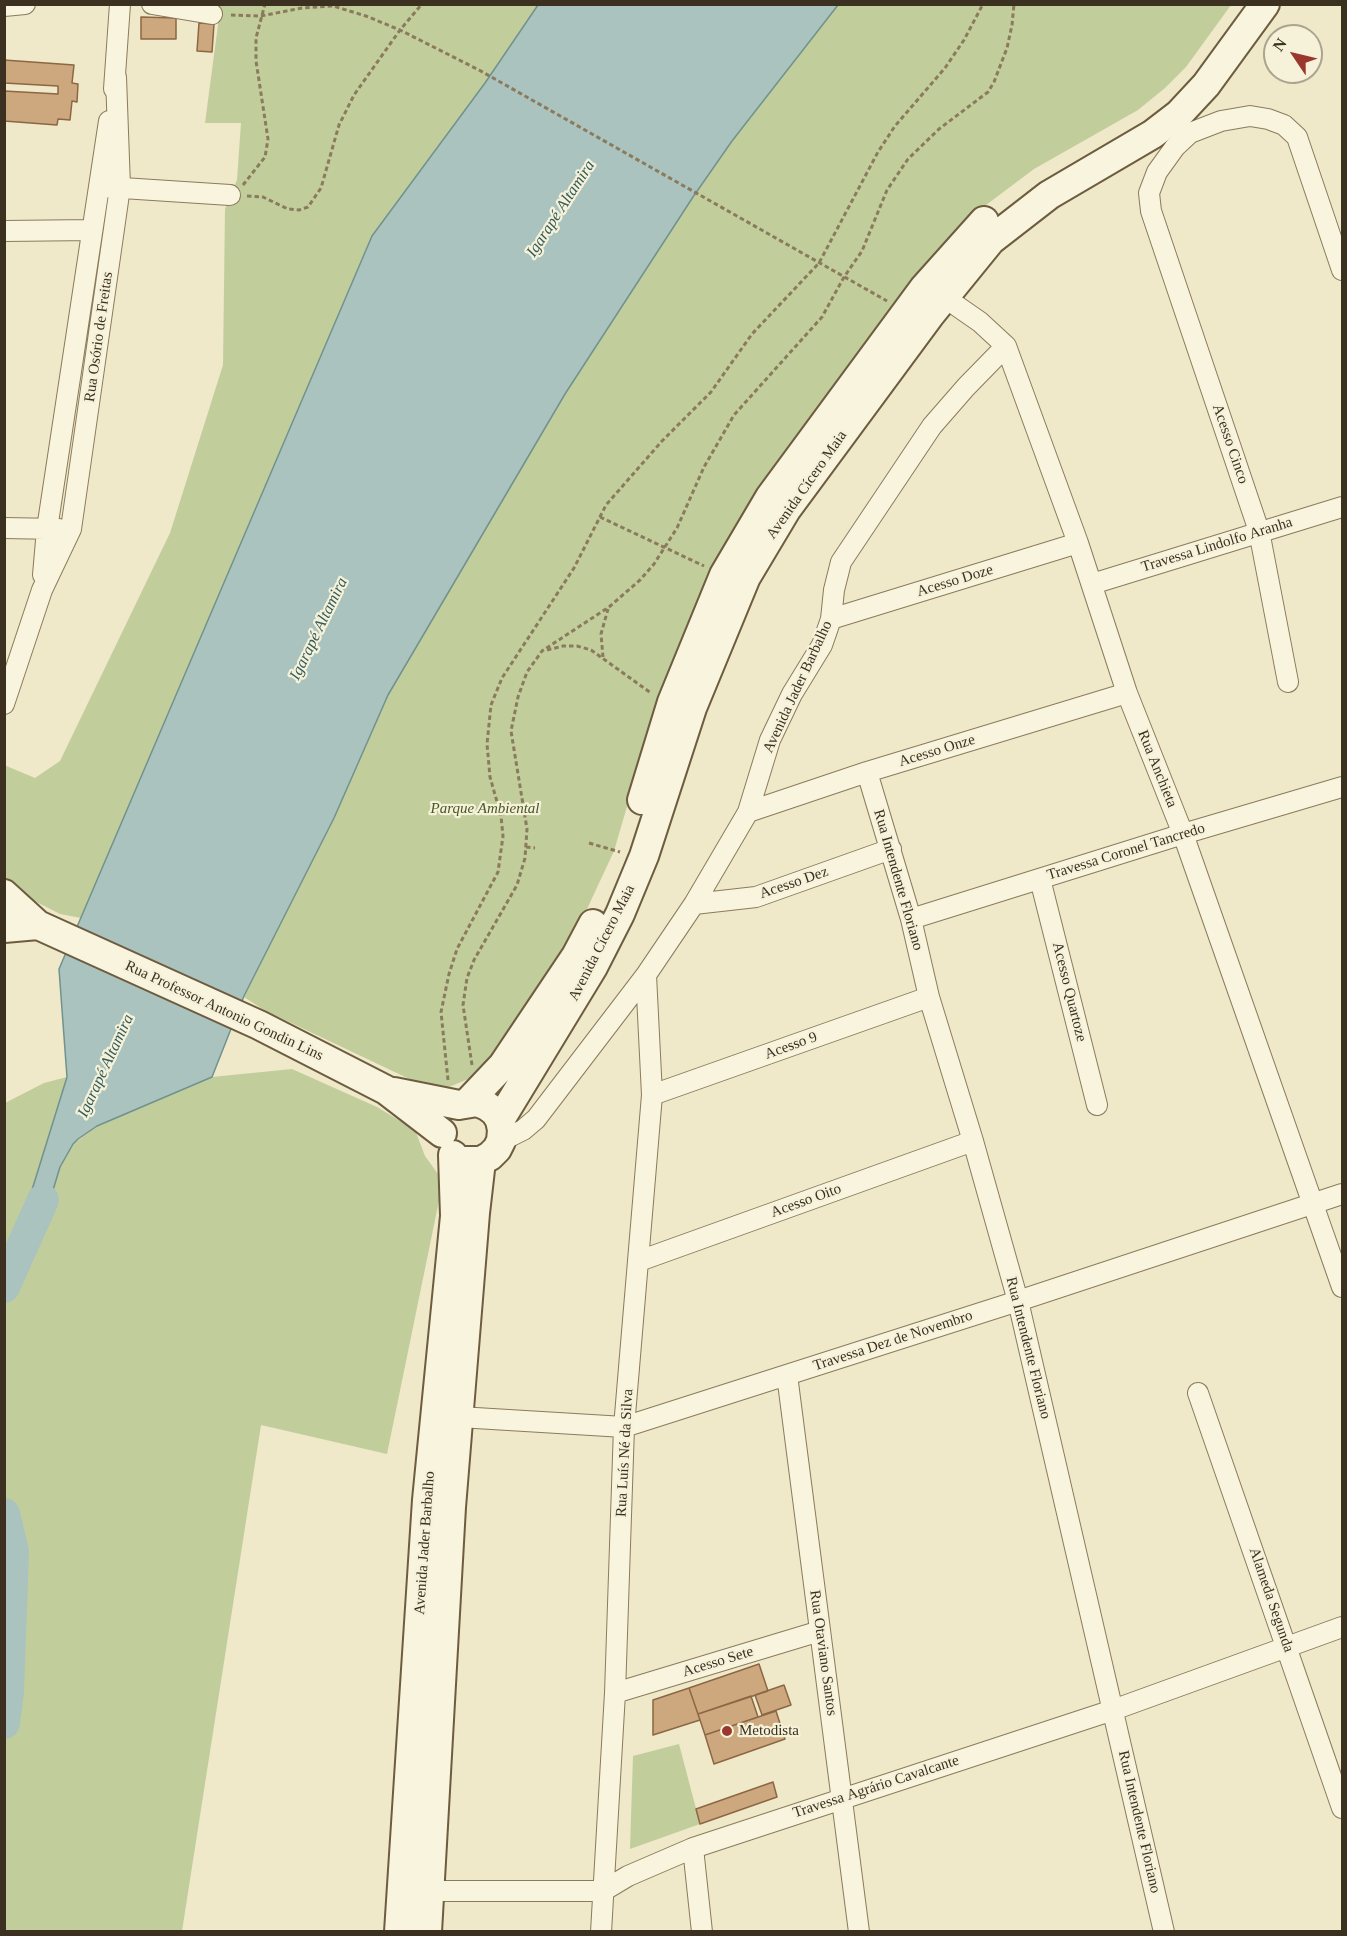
<!DOCTYPE html>
<meta charset="utf-8">
<style>
body{margin:0}
#map{position:relative;width:1347px;height:1936px;overflow:hidden;background:#efe8c9;font-family:"Times New Roman",serif}
canvas{display:block}
.frame{position:absolute;inset:0;border:6px solid #3c3121;pointer-events:none}
.north{position:absolute;left:1263px;top:24px;width:60px;height:60px;box-sizing:border-box;background:#f6f1d9;border:2px solid #aca48f;border-radius:50%;rotate:305deg;font-size:16px;font-weight:700;line-height:24px;text-align:center;color:#3c3121}
.north::after{content:'';display:block;margin:auto;width:21px;height:27px;background:#9a382d;clip-path:polygon(50% 0,100% 100%,50% 72%,0 100%)}
</style>
<div id="map">
<canvas width="1347" height="1936"></canvas>
<div class="frame"></div>
<div class="north">N</div>
</div>
<script>
const ctx = document.querySelector('canvas').getContext('2d');
ctx.lineJoin = 'round';
function fill(path, color) { ctx.fillStyle = color; ctx.fill(path, 'evenodd'); }
const toPath = rows => new Path2D(rows.map(r => 'M' + r).join(''));
function trace(path, color, width, dash) { ctx.strokeStyle = color; ctx.lineWidth = width; ctx.lineCap = dash ? 'butt' : 'round'; ctx.setLineDash(dash || []); ctx.stroke(path); }
function write(font, color, halo, rows, align = 'center') {
  ctx.font = font + ' "Times New Roman",serif'; ctx.lineWidth = 4.5; ctx.setLineDash([]); ctx.textBaseline = 'middle'; ctx.strokeStyle = halo; ctx.fillStyle = color; for (const [text, x, y, turn = 0] of rows) {
    ctx.save(); ctx.translate(x, y); ctx.rotate((+turn || 0) * Math.PI / 180); ctx.textAlign = isNaN(turn) ? turn : align; if (halo) ctx.strokeText(text, 0, 0); ctx.fillText(text, 0, 0); ctx.restore();
  }
}
fill(toPath([
 [217,5,538,5,485,83,372,236,81,918,60,914,23,895,5,882,4,765,35,778,60,761,170,533,223,365,225,209,237,180,241,123,205,123,218,25],
 [838,5,1231,5,1186,67,1165,88,1138,110,1034,169,978,211,659,697,614,851,580,924,497,1058,473,1077,449,1087,422,1085,264,1010,244,997,334,818,388,695,565,394,693,197,732,141],
 [292,1069,377,1107,415,1130,425,1156,443,1181,387,1454,261,1425,182,1931,5,1932,5,1103,44,1083,67,1077,27,1206,26,1238,44,1220,60,1167,73,1144,97,1126,212,1077],
 [679,1744,700,1824,630,1849,633,1756]
]), '#c2cd9c');
const water = toPath([
 [538,5,838,5,732,141,693,197,565,394,388,695,334,818,244,996,212,1077,97,1126,78,1139,73,1144,60,1167,44,1220,26,1239,27,1206,67,1077,59,969,372,236,485,83,538,5]
]);
fill(water, '#aac3be');
trace(water, '#70928d', 1.5);
trace(toPath([
 [4,1287,43,1200],
 [4,1514,13,1552,8,1692,4,1723]
]), '#aac3be', 32);
const building = toPath([
 [141,17,176,18,176,39,141,39,141,17],
 [199,23,214,24,212,52,197,51,199,23],
 [4,60,74,65,72,83,78,84,77,102,72,101,70,120,58,119,57,125,4,121,4,91,58,94,58,86,4,83,4,60],
 [759,1664,768,1691,698,1714,689,1688,759,1664],
 [784,1685,791,1705,762,1715,755,1695,784,1685],
 [689,1688,700,1720,653,1735,653,1700,689,1688],
 [751,1696,758,1717,705,1735,698,1714,751,1696],
 [776,1711,785,1739,714,1764,705,1735,776,1711],
 [773,1782,777,1797,700,1824,696,1809,773,1782]
]);
fill(building, '#cda87f');
trace(building, '#8b6743', 1.5);
const street = toPath([
 [152,4,212,14],
 [4,6,25,4],
 [114,89,120,4],
 [107,187,230,195],
 [4,231,92,230],
 [934,293,944,297,980,322,1006,346,1078,543,1127,693,1183,834,1342,1287],
 [4,528,59,529],
 [43,575,47,529,109,121],
 [1092,584,1342,507],
 [831,619,1078,543],
 [1288,682,1259,531,1151,211,1149,193,1157,172,1175,147,1190,133,1221,121,1250,116,1268,119,1284,125,1297,137,1342,270],
 [4,704,42,590,71,529,120,187,116,77],
 [867,772,911,919,929,997,973,1141,1018,1301,1164,1932],
 [748,812,867,772,1127,693],
 [1040,879,1097,1105],
 [694,904,756,897,891,849],
 [911,919,1183,834,1342,787],
 [652,1095,929,997],
 [501,1141,523,1130,536,1119,646,975,694,904,748,812,770,740,792,694,822,645,831,619,834,590,841,562,932,426,966,387,1006,346],
 [639,1261,973,1141],
 [787,1375,859,1932],
 [1198,1393,1342,1808],
 [447,1419,459,1417,624,1427,1018,1301,1342,1194],
 [615,1693,820,1631],
 [693,1848,702,1932],
 [417,1891,603,1891,628,1876,693,1848,1113,1710,1342,1627],
 [601,1932,615,1693,624,1427,652,1095,646,975]
]);
const secondary = toPath([
 [642,800,672,702,724,575,770,497,924,288,984,221],
 [4,894,38,925,259,1025,386,1090,442,1133],
 [4,928,38,925],
 [394,1092,459,1105,477,1102,487,1106,495,1112,500,1120,502,1130,501,1141,497,1149,490,1156,481,1161,464,1161],
 [468,1102,503,1065,576,956,593,924],
 [500,1120,593,967,620,914,644,856,692,708,746,577,786,510,930,315,991,240,1049,195,1153,134,1179,114,1206,85,1265,4],
 [399,1932,427,1500,455,1216,453,1155],
 [427,1932,451,1507,475,1213,481,1161]
]);
trace(street, '#8b7b5d', 22);
trace(secondary, '#6d5c40', 32);
trace(toPath([
 [231,15,261,16,302,8,333,6,366,16,400,30,479,70,887,301],
 [243,185,265,157,268,139,256,61,256,38,265,4],
 [247,196,263,197,288,209,299,210,308,207,321,188,339,125,354,95,400,30,422,4],
 [600,517,704,566],
 [547,650,563,646,577,646,591,650,651,693],
 [603,657,601,634,608,609],
 [589,843,620,852],
 [526,847,535,848],
 [472,1065,463,1005,467,978,474,960,517,885,525,858,527,829,511,731,518,697,527,672,542,651,609,607,640,580,654,564,677,528,704,467,734,415,822,317,844,277,862,251,887,190,908,159,939,129,988,92,994,82,1007,48,1012,25,1014,4],
 [448,1080,441,1012,449,974,457,949,498,872,503,836,501,816,490,777,487,744,491,705,502,678,574,568,606,505,662,441,711,392,752,334,819,263,878,152,895,126,945,68,964,40,983,4]
]), '#8b7b5d', 3, [4.5, 3]);
trace(street, '#f9f4dd', 20);
trace(secondary, '#f9f4dd', 28);
for (const [x, y, r, color] of [
 [727,1731,6,"#9a382d"]
]) { const dot = new Path2D(); dot.arc(x, y, r, 0, 2 * Math.PI); ctx.fillStyle = color; ctx.fill(dot); trace(dot, '#f6f1d9', 2); }
write('15px', '#3c3121', '#f6f1d9', [
 ["Rua Osório de Freitas",99,337,-82],
 ["Acesso Cinco",1230,444,71],
 ["Avenida Cícero Maia",807,485,-55],
 ["Travessa Lindolfo Aranha",1217,545,-17],
 ["Acesso Doze",955,581,-17],
 ["Avenida Jader Barbalho",798,687,-65],
 ["Acesso Onze",937,751,-17],
 ["Rua Anchieta",1157,769,68],
 ["Travessa Coronel Tancredo",1126,852,-17],
 ["Rua Intendente Floriano",898,880,74],
 ["Acesso Dez",794,883,-19],
 ["Avenida Cícero Maia",602,943,-63],
 ["Acesso Quartoze",1069,992,76],
 ["Rua Professor Antonio Gondin Lins",224,1011,25],
 ["Acesso 9",791,1046,-20],
 ["Acesso Oito",806,1201,-20],
 ["Travessa Dez de Novembro",893,1341,-18],
 ["Rua Intendente Floriano",1028,1348,76],
 ["Rua Luís Né da Silva",625,1453,-87],
 ["Avenida Jader Barbalho",425,1543,-86],
 ["Alameda Segunda",1271,1600,71],
 ["Rua Otaviano Santos",823,1653,82],
 ["Acesso Sete",718,1662,-17],
 ["Travessa Agrário Cavalcante",876,1787,-18],
 ["Rua Intendente Floriano",1139,1822,77]
]);
write('italic 15px', '#475827', '#f6f1d9', [
 ["Parque Ambiental",485,809]
]);
write('15px', '#3c3121', '#f6f1d9', [
 ["Metodista",739,1731]
], 'left');
write('italic 16px', '#305a5b', '#f6f1d9', [
 ["Igarapé Altamira",561,209,-57],
 ["Igarapé Altamira",319,629,-64],
 ["Igarapé Altamira",106,1066,-65]
]);
</script>
